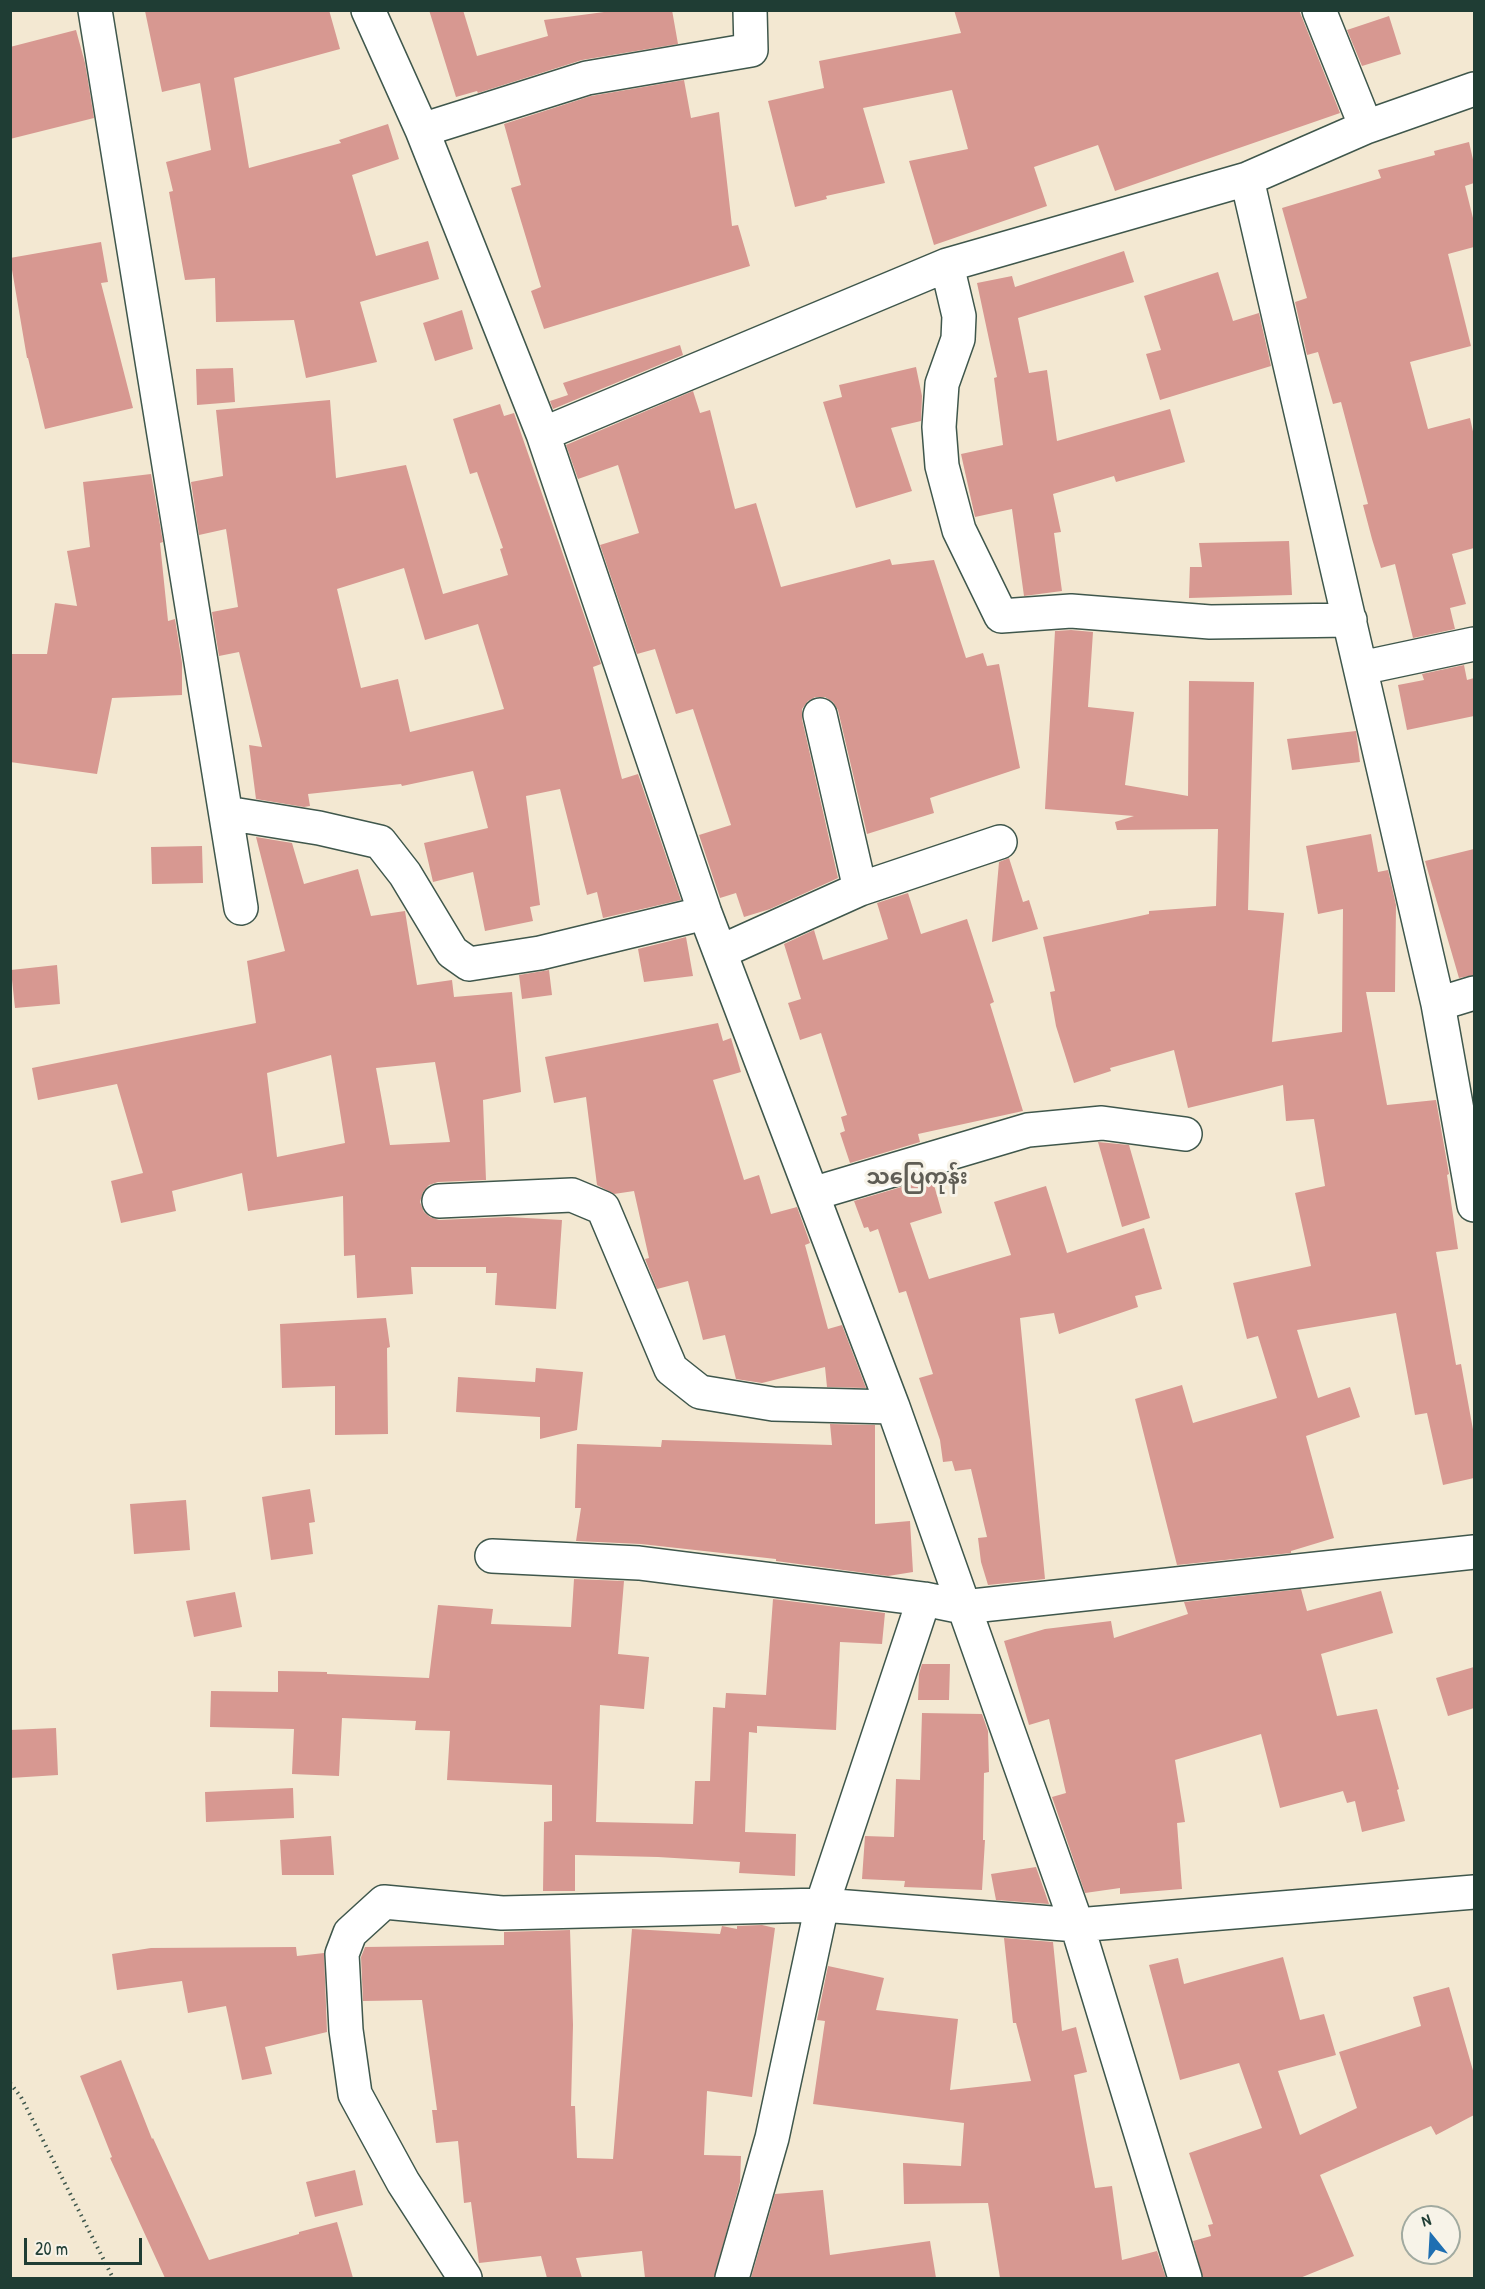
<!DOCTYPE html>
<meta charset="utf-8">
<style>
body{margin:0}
#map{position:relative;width:1485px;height:2289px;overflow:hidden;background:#f3e8d2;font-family:"Patrick Hand",sans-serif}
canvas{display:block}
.frame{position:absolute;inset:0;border:12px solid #1f3d34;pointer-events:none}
.north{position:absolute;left:1401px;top:2205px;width:60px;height:60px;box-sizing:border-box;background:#f7f3e8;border:2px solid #a1aaa0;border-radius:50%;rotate:342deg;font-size:16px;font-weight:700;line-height:24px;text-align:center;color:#1f3d34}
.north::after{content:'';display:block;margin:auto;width:21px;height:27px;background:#1f6fb2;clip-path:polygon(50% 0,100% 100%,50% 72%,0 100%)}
.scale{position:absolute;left:24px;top:2238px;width:118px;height:27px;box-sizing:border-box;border:3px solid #1f3d34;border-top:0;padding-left:8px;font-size:18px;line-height:21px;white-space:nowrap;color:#1f3d34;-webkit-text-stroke:4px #f7f3e8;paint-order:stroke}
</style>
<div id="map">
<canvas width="1485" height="2289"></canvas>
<div class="frame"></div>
<div class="north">N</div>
<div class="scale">20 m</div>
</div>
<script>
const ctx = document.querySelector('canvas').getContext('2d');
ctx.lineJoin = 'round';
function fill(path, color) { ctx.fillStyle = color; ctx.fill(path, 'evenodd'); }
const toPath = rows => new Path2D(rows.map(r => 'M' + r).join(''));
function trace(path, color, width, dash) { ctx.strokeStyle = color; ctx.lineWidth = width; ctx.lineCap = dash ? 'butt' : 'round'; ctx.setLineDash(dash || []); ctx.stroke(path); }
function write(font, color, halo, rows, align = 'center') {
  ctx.font = font + ' "Patrick Hand","Noto Sans Myanmar",sans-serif'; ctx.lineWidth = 6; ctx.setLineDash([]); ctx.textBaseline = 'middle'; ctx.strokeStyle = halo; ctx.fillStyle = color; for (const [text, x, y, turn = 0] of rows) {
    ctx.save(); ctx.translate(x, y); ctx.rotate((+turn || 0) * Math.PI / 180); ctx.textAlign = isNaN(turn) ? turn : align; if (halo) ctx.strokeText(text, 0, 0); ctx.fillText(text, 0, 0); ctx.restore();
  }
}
fill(toPath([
 [329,10,340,49,234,78,249,168,341,143,339,140,388,124,399,159,352,175,376,256,428,241,439,279,360,302,377,362,306,378,294,320,216,322,215,278,185,280,169,192,173,191,166,162,211,150,200,83,162,92,145,11],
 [429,10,463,10,477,56,548,36,544,20,619,10,672,10,678,44,582,60,478,93,477,91,456,97],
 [954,10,1299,10,1340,113,1115,191,1098,145,1034,167,1047,206,934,245,909,161,968,149,952,90,863,108,885,183,826,196,827,199,795,207,768,101,824,88,819,61,961,33],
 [1389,16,1401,54,1362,66,1347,30],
 [76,30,85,63,94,118,10,139,10,47],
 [684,80,691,118,719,112,732,226,738,225,750,266,544,329,531,291,541,287,511,188,521,185,504,124,591,96],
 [1469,142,1474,164,1474,183,1465,186,1474,222,1474,247,1448,254,1471,346,1410,362,1428,429,1470,418,1474,436,1474,548,1452,554,1466,604,1450,608,1455,629,1413,638,1395,564,1381,568,1372,539,1363,505,1368,504,1341,402,1333,404,1318,352,1307,355,1295,302,1307,298,1282,208,1381,178,1378,170,1435,155,1434,151],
 [101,242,108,282,101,283,133,408,45,429,28,358,27,358,10,258],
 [1124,251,1134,282,1018,318,1029,373,1047,370,1057,441,1170,409,1185,462,1116,482,1114,476,1053,494,1061,532,1054,533,1062,591,1024,596,1012,509,975,517,961,454,1003,445,994,378,997,377,977,283,1012,276,1015,287],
 [1218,272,1233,321,1259,313,1271,366,1160,400,1146,354,1161,350,1144,296],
 [462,310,473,349,435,361,423,323],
 [680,345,683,355,553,409,550,401,568,395,563,383],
 [916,367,922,396,921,421,891,428,912,491,856,508,823,402,842,397,839,385],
 [233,368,235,402,197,405,196,369],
 [693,391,700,413,710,410,735,509,756,503,781,587,890,559,892,565,934,560,966,658,983,653,987,666,999,664,1020,768,930,798,934,813,867,834,838,710,833,702,825,697,815,697,808,701,802,709,802,719,838,878,770,909,744,917,736,893,720,898,699,835,731,825,693,709,676,714,655,649,637,654,600,545,639,533,618,465,578,479,566,445],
 [330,400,336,478,406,465,443,594,508,575,500,549,503,548,477,472,470,474,453,419,500,404,504,416,514,413,601,664,593,667,622,779,638,774,681,900,603,918,597,892,587,895,560,789,526,796,540,905,530,907,533,921,485,931,473,872,433,882,424,843,488,828,473,771,402,786,401,784,308,794,310,806,304,807,256,799,249,745,262,747,239,652,219,656,212,612,238,607,226,529,199,535,191,482,223,476,216,410],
 [404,568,425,640,478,624,504,709,410,732,398,679,361,688,337,589],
 [151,474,163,542,160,543,168,621,175,619,182,663,182,695,112,698,97,774,10,762,10,654,47,654,55,603,77,606,67,551,90,547,83,482],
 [1289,541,1292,595,1189,598,1190,567,1202,567,1199,543],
 [1071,630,1093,632,1088,707,1134,712,1125,785,1188,796,1189,681,1254,682,1248,910,1284,913,1272,1042,1342,1032,1343,909,1318,914,1306,846,1371,834,1378,872,1388,870,1396,905,1395,992,1366,992,1387,1105,1436,1100,1449,1174,1447,1175,1458,1249,1436,1252,1456,1365,1461,1364,1474,1435,1474,1478,1443,1485,1427,1413,1415,1415,1396,1313,1297,1330,1318,1398,1350,1387,1360,1417,1306,1436,1334,1538,1291,1551,1291,1553,1177,1565,1135,1399,1182,1385,1193,1423,1277,1398,1258,1336,1247,1339,1233,1283,1311,1266,1295,1193,1325,1186,1314,1119,1286,1121,1283,1085,1188,1108,1174,1050,1110,1068,1111,1071,1074,1083,1056,1026,1050,992,1055,991,1043,937,1149,914,1149,911,1216,906,1218,829,1117,830,1115,822,1134,816,1045,809,1055,631],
 [1464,665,1467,680,1474,678,1474,716,1407,730,1398,685,1424,680,1422,674],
 [1356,731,1360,762,1292,770,1287,739],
 [256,837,292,843,304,884,358,869,371,916,405,911,417,985,452,980,454,997,512,992,521,1092,483,1100,486,1180,438,1182,429,1185,423,1192,420,1202,424,1212,430,1217,439,1220,508,1217,562,1220,556,1309,495,1305,497,1273,486,1273,486,1267,411,1267,413,1294,357,1298,355,1255,344,1256,343,1196,248,1211,242,1173,172,1191,176,1211,121,1223,111,1181,143,1173,117,1084,38,1100,32,1068,256,1023,247,961,285,951],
 [331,1055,345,1143,277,1157,267,1073],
 [435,1062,450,1142,390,1145,376,1068],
 [202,846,203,883,152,884,151,847],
 [1474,849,1474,975,1459,978,1425,861],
 [1009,858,1023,902,1029,900,1038,929,992,942,999,862],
 [908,893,921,934,967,919,994,1002,990,1004,1023,1111,918,1134,920,1142,850,1163,840,1133,845,1131,841,1117,847,1115,821,1033,800,1040,788,1003,801,999,784,944,814,930,823,960,888,939,877,903],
 [686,937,693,976,644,982,638,949],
 [57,965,60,1004,15,1008,11,970],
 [549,970,552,995,522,999,519,975],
 [718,1023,723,1041,731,1038,741,1072,713,1080,744,1180,759,1175,771,1214,797,1207,810,1243,805,1245,828,1329,842,1325,866,1388,827,1387,825,1367,762,1383,736,1379,725,1335,703,1340,688,1281,657,1289,645,1259,649,1258,634,1191,614,1194,597,1185,586,1097,554,1103,545,1057],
 [1098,1142,1129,1145,1150,1218,1122,1227],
 [932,1178,942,1213,910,1223,929,1279,1011,1255,994,1202,1046,1186,1067,1253,1144,1228,1162,1289,1135,1296,1138,1307,1059,1334,1054,1313,1020,1318,1045,1579,988,1585,981,1562,978,1538,987,1537,971,1469,955,1471,952,1461,943,1462,940,1440,919,1378,933,1374,906,1291,899,1293,878,1229,870,1232,868,1227,864,1228,854,1201],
 [386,1318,390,1347,387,1348,388,1434,335,1435,335,1386,282,1388,280,1324],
 [536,1368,583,1372,577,1430,540,1439,540,1417,456,1412,458,1377,535,1382],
 [830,1424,875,1425,875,1524,910,1521,913,1572,888,1576,776,1561,776,1559,641,1544,576,1541,581,1508,575,1508,577,1444,661,1447,662,1440,832,1445],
 [310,1489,315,1522,309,1523,313,1554,271,1560,262,1497],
 [186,1500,190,1550,134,1554,130,1504],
 [574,1579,624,1581,618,1654,649,1657,644,1709,600,1705,596,1822,693,1824,695,1781,710,1781,713,1707,725,1708,726,1693,766,1695,773,1599,885,1613,882,1644,840,1642,836,1730,757,1726,757,1733,749,1732,745,1832,796,1834,795,1876,739,1873,740,1862,658,1857,575,1855,575,1891,543,1891,544,1822,552,1821,552,1785,447,1780,450,1731,415,1730,416,1721,342,1718,339,1776,292,1774,294,1729,210,1727,211,1691,278,1692,278,1671,327,1672,327,1674,429,1678,438,1605,493,1609,491,1624,571,1627],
 [1301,1589,1307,1611,1381,1591,1393,1633,1321,1654,1337,1716,1377,1709,1399,1789,1397,1790,1405,1821,1362,1832,1355,1801,1347,1803,1343,1791,1280,1808,1261,1734,1175,1760,1185,1822,1177,1823,1182,1889,1120,1894,1120,1888,1085,1893,1052,1797,1066,1793,1049,1719,1029,1725,1004,1641,1045,1629,1111,1621,1114,1638,1188,1614,1184,1602],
 [235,1592,242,1627,194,1637,186,1601],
 [922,1664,950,1664,949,1700,918,1700,919,1674],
 [1474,1667,1474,1708,1448,1716,1436,1678],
 [922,1713,982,1714,988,1731,989,1772,984,1773,983,1840,985,1840,982,1890,904,1887,905,1881,862,1879,865,1836,894,1837,896,1779,920,1780],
 [56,1728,58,1775,10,1778,10,1730],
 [293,1788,294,1818,206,1822,205,1792],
 [331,1836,334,1875,282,1875,280,1840],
 [1036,1867,1049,1904,996,1900,991,1874],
 [762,1925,775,1928,752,2097,707,2091,704,2155,741,2156,740,2182,714,2278,645,2278,642,2251,576,2258,582,2278,547,2278,541,2256,479,2263,471,2202,464,2203,458,2141,436,2143,432,2110,437,2110,422,2000,363,2001,361,1957,365,1947,504,1945,504,1932,570,1930,573,2025,571,2106,575,2106,577,2158,613,2159,632,1929,720,1934,722,1926,737,1929,737,1926],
 [1004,1938,1053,1942,1062,2031,1076,2027,1087,2072,1074,2075,1095,2188,1112,2186,1122,2260,1157,2251,1166,2278,1000,2278,988,2203,904,2204,903,2163,961,2166,964,2123,813,2104,825,2021,817,2020,828,1966,884,1978,876,2010,958,2019,950,2090,1031,2081,1016,2023,1013,2023],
 [296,1947,297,1956,324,1953,327,2032,265,2047,272,2074,242,2080,226,2006,188,2013,182,1981,117,1990,112,1954,151,1948],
 [1283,1957,1300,2020,1324,2014,1336,2055,1278,2071,1300,2135,1357,2108,1339,2052,1421,2026,1413,1997,1449,1987,1474,2074,1474,2115,1436,2135,1431,2126,1320,2175,1354,2256,1300,2278,1203,2278,1193,2241,1211,2236,1208,2225,1213,2224,1189,2153,1262,2128,1239,2063,1180,2080,1149,1965,1178,1958,1184,1984],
 [121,2060,152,2139,153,2138,209,2260,299,2234,299,2232,337,2222,353,2278,165,2278,110,2158,112,2157,80,2076],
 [355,2170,363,2205,315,2217,306,2182],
 [823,2190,830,2255,930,2241,936,2278,751,2278,775,2194]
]), '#d79891');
const street = toPath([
 [95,10,241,908],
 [368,10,422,130,543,434,705,913,893,1407,1077,1925,1185,2278],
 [1319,10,1366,127],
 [422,130,587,78,751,50,750,10],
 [1247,179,1438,1004,1474,1205],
 [947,265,959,316,958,339,942,384,939,427,942,466,959,530,1001,616,1071,611,1210,622,1350,620],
 [543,434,947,265,1247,179,1366,127,1474,89],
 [1361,668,1474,644],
 [820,715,860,889],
 [226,813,319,828,380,842,405,874,452,952,469,964,540,953,705,913],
 [720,952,860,889,1000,842],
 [1438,1004,1474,993],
 [812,1194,1028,1130,1102,1123,1185,1134],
 [439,1201,572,1195,603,1208,671,1369,700,1392,773,1404,893,1407],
 [492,1556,639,1563,924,1599,963,1607,1474,1552],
 [465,2278,403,2182,355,2094,346,2030,342,1954,350,1933,384,1902,502,1913,822,1905,1077,1925,1474,1892],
 [732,2278,772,2138,822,1905,924,1599]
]);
trace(street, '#3f574c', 36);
trace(toPath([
 [10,2083,21,2097,113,2278]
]), '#3f574c', 4, [1.5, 4.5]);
trace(street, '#fff', 33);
write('bold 21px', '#5f5d55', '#f7f3e8', [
 ["သပြေကုန်း",917,1178]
]);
</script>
